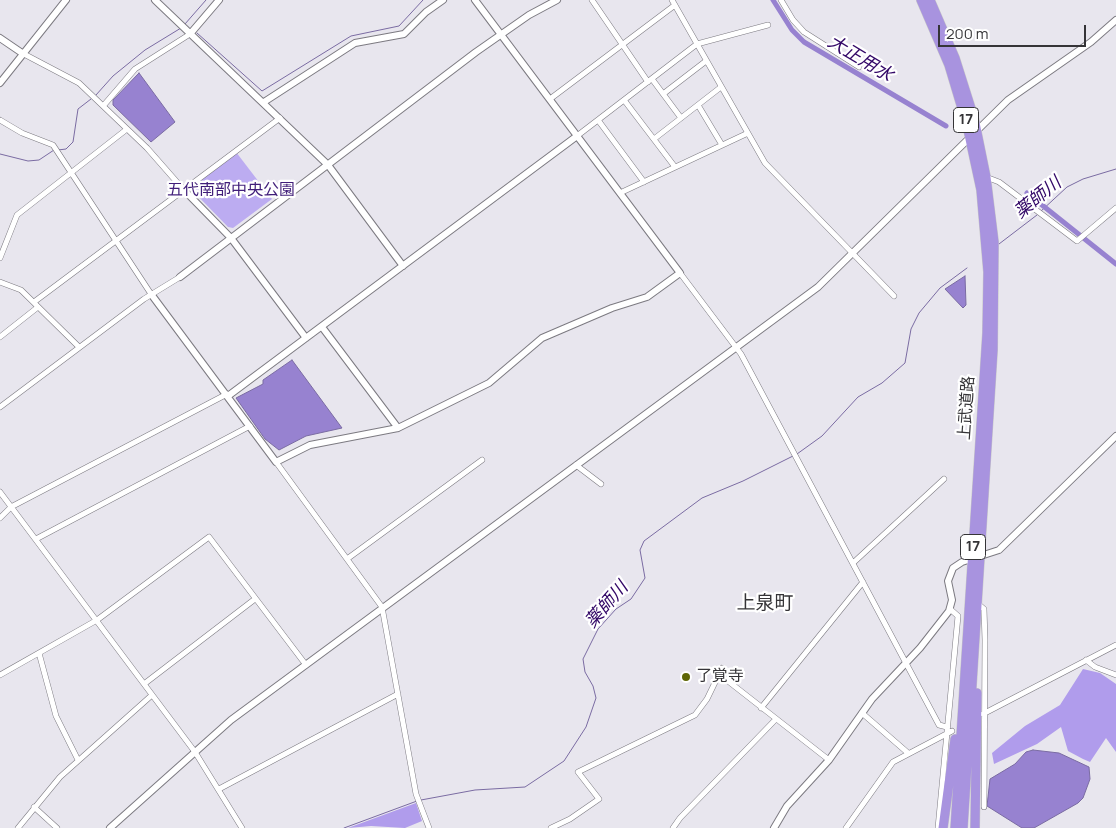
<!DOCTYPE html>
<meta charset="utf-8">
<style>
body{margin:0}
#map{position:relative;width:1116px;height:828px;overflow:hidden;background:#e8e6ee;font-family:Manrope,sans-serif}
canvas{display:block}
.scale{position:absolute;left:938px;top:25px;width:148px;height:22px;box-sizing:border-box;border:2px solid #353437;border-top:0;padding-left:6px;font-size:15px;line-height:18px;white-space:nowrap;color:#353437;-webkit-text-stroke:4px #fff;paint-order:stroke}
</style>
<div id="map">
<canvas width="1116" height="828"></canvas>
<div class="scale">200 m</div>
</div>
<script>
const ctx = document.querySelector('canvas').getContext('2d');
ctx.lineJoin = 'round';
function fill(path, color) { ctx.fillStyle = color; ctx.fill(path, 'evenodd'); }
const toPath = rows => new Path2D(rows.map(r => 'M' + r).join(''));
function trace(path, color, width, dash) { ctx.strokeStyle = color; ctx.lineWidth = width; ctx.lineCap = dash ? 'butt' : 'round'; ctx.setLineDash(dash || []); ctx.stroke(path); }
function write(font, color, halo, rows, align = 'center') {
  ctx.font = font + ' Manrope,"Noto Sans JP",sans-serif'; ctx.lineWidth = 4.5; ctx.setLineDash([]); ctx.textBaseline = 'middle'; ctx.strokeStyle = halo; ctx.fillStyle = color; for (const [text, x, y, turn = 0] of rows) {
    ctx.save(); ctx.translate(x, y); ctx.rotate((+turn || 0) * Math.PI / 180); ctx.textAlign = isNaN(turn) ? turn : align; if (halo) ctx.strokeText(text, 0, 0); ctx.fillText(text, 0, 0); ctx.restore();
  }
}
fill(toPath([
 [236,152,272,199,233,228,228,227,192,190,192,186]
]), '#bcacf1');
fill(toPath([
 [1083,669,1100,673,1116,684,1116,752,1106,738,1090,762,1083,759,1068,751,1061,727,1037,744,994,764,992,753,1025,726,1060,705],
 [416,803,422,821,405,828,371,826,348,828]
]), '#b09cec');
const water = toPath([
 [139,73,175,122,151,142,113,105,113,100,139,73],
 [965,276,966,305,963,308,945,289,965,276],
 [292,360,342,428,306,436,279,450,265,439,236,398,263,384,263,380,292,360],
 [1033,750,1059,753,1089,767,1090,779,1083,798,1078,803,1034,828,1022,828,987,806,990,779,1015,764,1026,752,1033,750]
]);
fill(water, '#9782d0');
trace(water, '#7a6ba2', 1);
trace(toPath([
 [185,24,206,0],
 [197,33,262,91,351,36,399,26,423,0],
 [96,95,113,76,145,50,181,28],
 [58,150,66,149,73,142,78,109,91,99],
 [0,154,28,161,39,160,54,150],
 [1040,212,1067,187,1083,179,1116,169],
 [999,244,1037,215],
 [797,454,822,436,858,397,882,383,905,363,911,329,919,313,940,288,967,268],
 [421,800,475,790,525,787,564,761,586,727,596,698,593,686,585,672,583,659,598,629,616,609,631,599,645,578,640,550,644,541,702,498,743,481,793,456],
 [344,828,417,801]
]), '#7a6ba2', 1);
trace(toPath([
 [773,0,792,30,804,42,946,126],
 [1027,193,1116,264]
]), '#9782d0', 5);
const minor = toPath([
 [592,0,648,82],
 [672,0,765,163,894,296],
 [781,0,793,20,804,32,859,67],
 [22,53,79,83,147,148,183,189],
 [652,79,681,118],
 [663,94,706,61],
 [550,99,675,5],
 [624,100,675,167],
 [104,105,135,69,190,34],
 [698,105,722,145],
 [0,120,22,133,53,145,151,294],
 [598,120,644,182],
 [577,136,697,44,768,25],
 [654,139,721,87],
 [986,177,999,182,1077,241,1116,208],
 [620,193,748,133],
 [0,258,17,215,127,129],
 [680,273,741,354,939,725,947,727],
 [0,282,21,290,79,347],
 [34,302,280,118],
 [0,337,38,307],
 [0,407,144,299,180,277],
 [276,462,382,607,416,794,429,828],
 [576,465,601,484],
 [0,492,195,752,242,828],
 [0,518,11,507,227,394],
 [36,539,250,426],
 [347,559,482,460],
 [853,563,944,479],
 [978,604,984,609,985,640,984,807],
 [39,653,56,716,78,760],
 [1086,660,1095,667,1116,675],
 [719,674,829,760],
 [0,675,97,620,209,537,306,665],
 [144,684,255,599],
 [761,708,863,582],
 [862,713,908,753],
 [983,714,1116,645],
 [219,789,398,694],
 [34,807,57,828],
 [18,828,60,777,152,695],
 [551,828,570,819,599,799,578,772,695,715,707,699,722,668],
 [673,828,680,818,776,719],
 [846,828,893,762,952,731],
 [938,828,958,616,950,609]
]);
const tertiary = toPath([
 [155,0,328,165,403,266],
 [190,34,219,0],
 [0,38,22,53],
 [0,83,66,0],
 [264,102,355,43,404,34,426,12,443,0],
 [183,189,231,238,306,338],
 [180,277,476,52,529,15,557,0],
 [151,294,276,462,310,445,398,428,489,383,542,338,612,308,647,297,680,273,475,0],
 [322,327,398,428],
 [228,396,577,136],
 [110,828,231,720,818,287,1008,100,1091,42,1116,20],
 [774,828,787,806,829,760,872,699,920,648,949,611,952,600,948,581,953,568,962,562,999,550,1116,436]
]);
const trunk = toPath([
 [921,0,949,65,967,125,981,190,988,272,987,333,955,828],
 [930,0,955,58,974,118,986,177,994,242,993,350,963,828],
 [943,828,955,739],
 [975,828,977,693]
]);
trace(minor, '#7c7a81', 6);
trace(tertiary, '#7c7a81', 8);
trace(trunk, '#c6c6c7', 10);
trace(minor, '#fff', 5);
trace(tertiary, '#fff', 6);
trace(trunk, '#a893df', 9);
for (const [x, y, r, color] of [
 [686,677,5,"#5e6606"]
]) { const dot = new Path2D(); dot.arc(x, y, r, 0, 2 * Math.PI); ctx.fillStyle = color; ctx.fill(dot); trace(dot, '#fff', 2); }
for (const [x, y, w] of [
 [966,120,25],
 [973,547,25]
]) { const box = new Path2D(); box.roundRect(x - w / 2, y - 12.5, w, 25, 4); ctx.fillStyle = '#fff'; ctx.fill(box); trace(box, '#353437', 1); }
write('bold 15px', '#353437', null, [
 ["17",966,120],
 ["17",973,547]
]);
write('16px', '#411e7a', '#fff', [
 ["五代南部中央公園",231,191]
]);
write('16px', '#353437', '#fff', [
 ["上武道路",967,408,-86]
]);
write('16px', '#353437', '#fff', [
 ["了覚寺",696,677]
], 'left');
write('italic 18px', '#320767', '#fff', [
 ["大正用水",860,59,31],
 ["薬師川",1038,198,-39],
 ["薬師川",607,605,-49]
]);
write('19px', '#353437', '#fff', [
 ["上泉町",765,604]
]);
</script>
